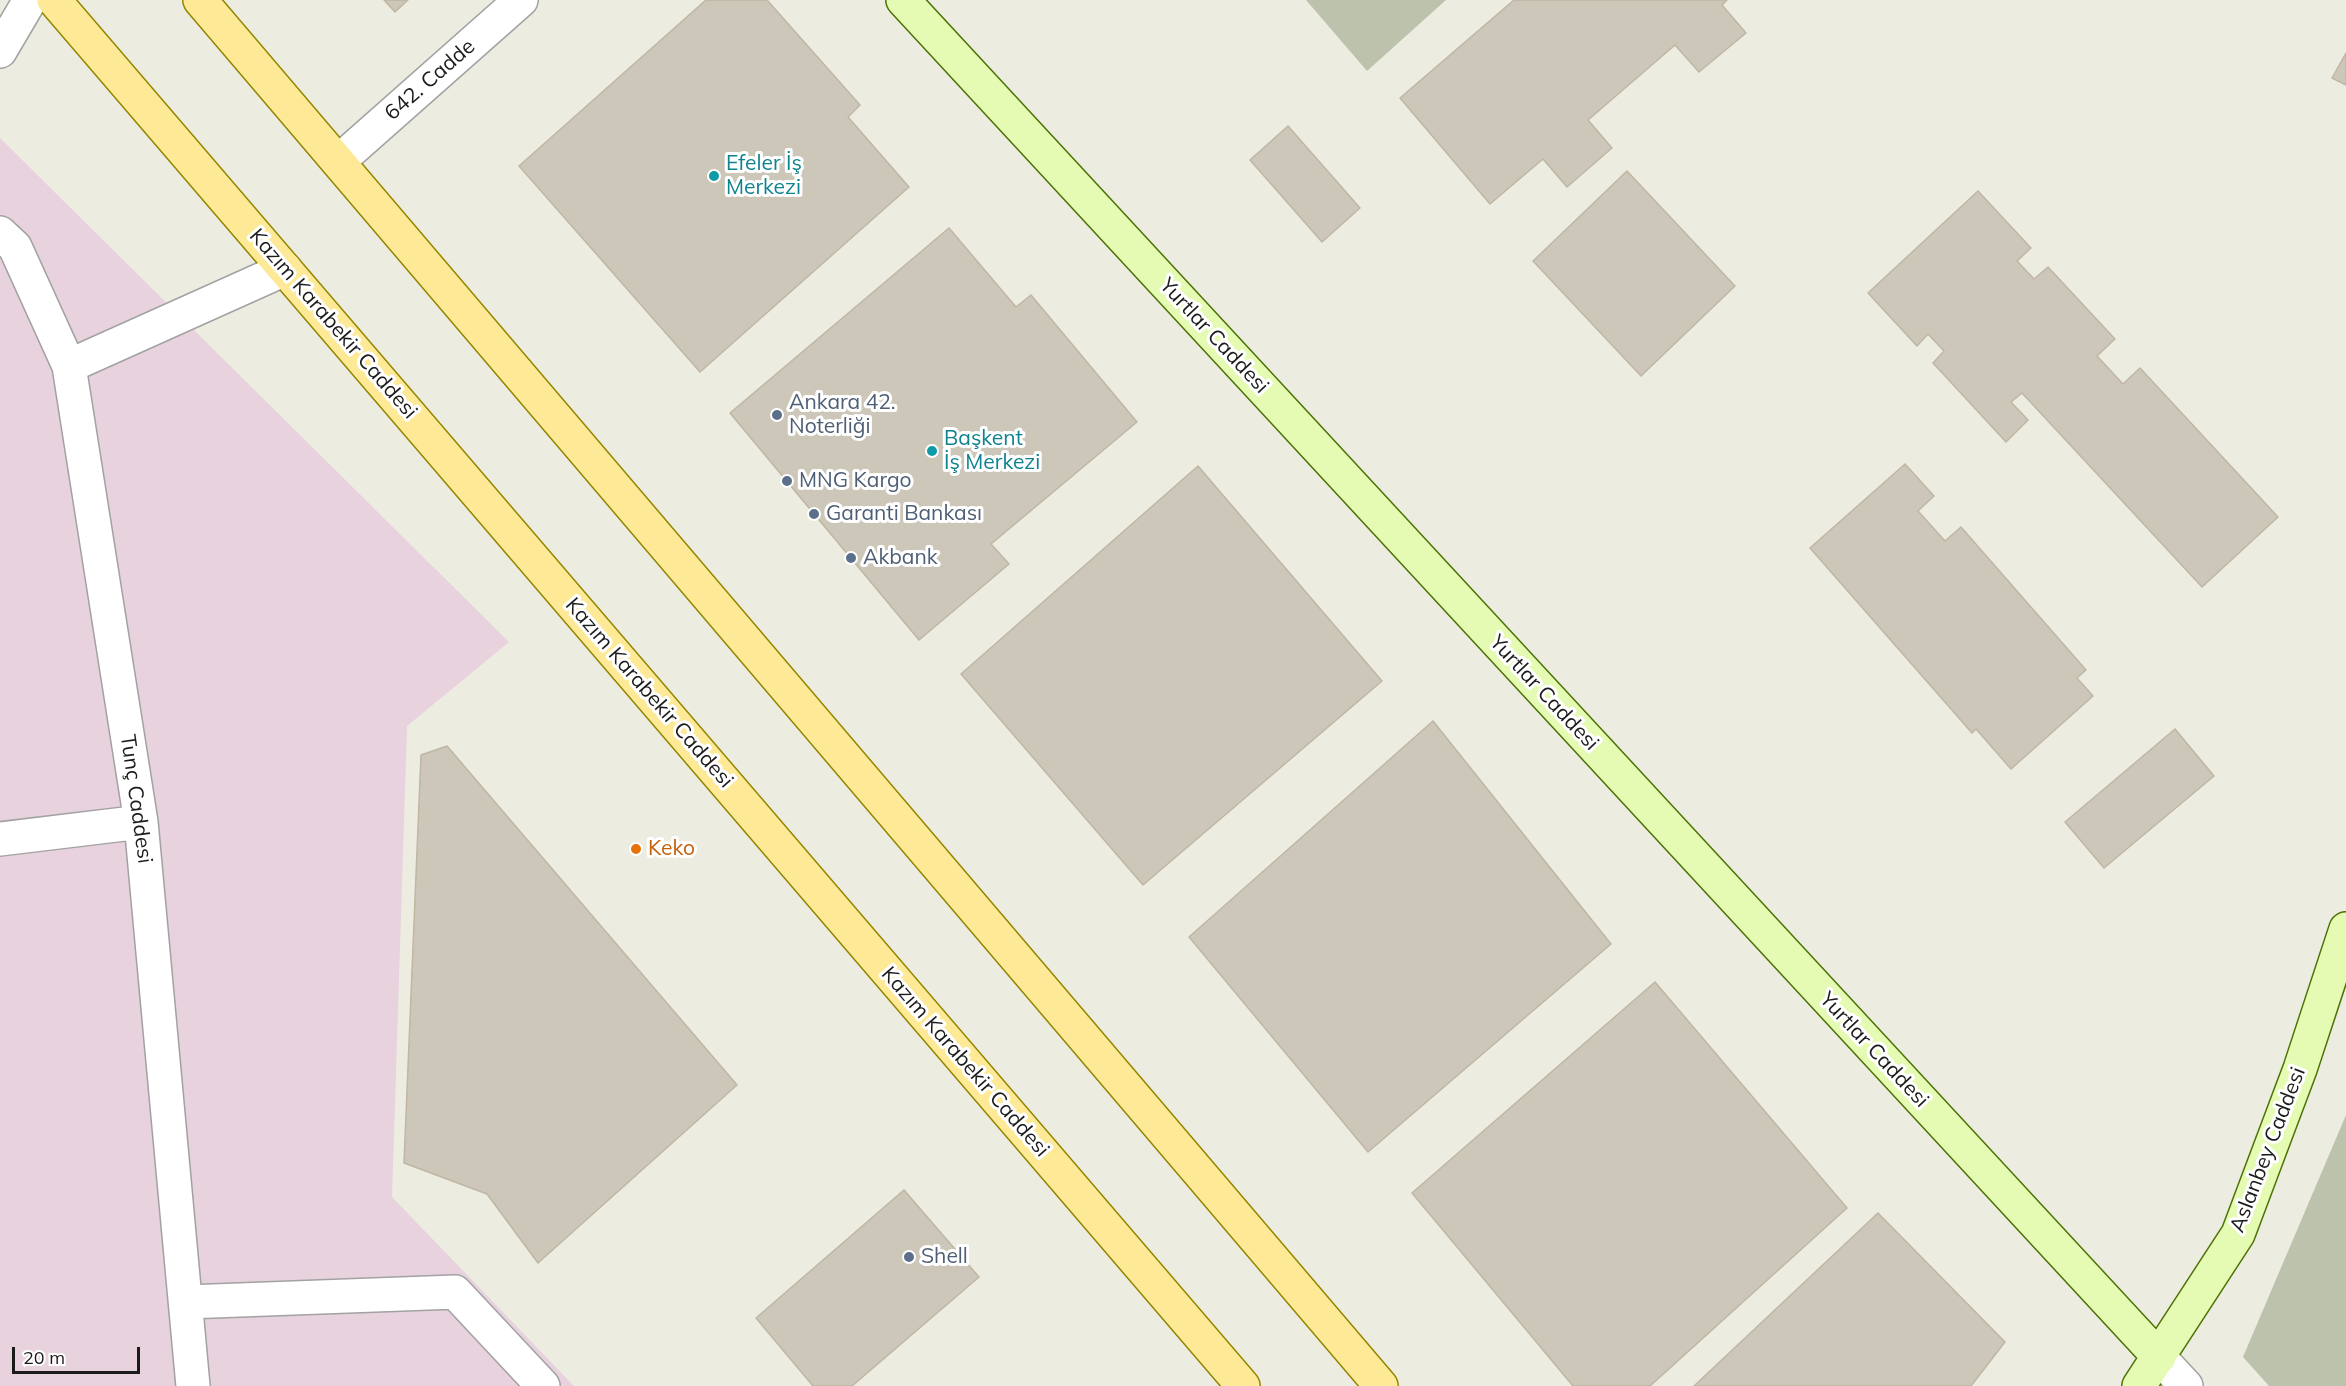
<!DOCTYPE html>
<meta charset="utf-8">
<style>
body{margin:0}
#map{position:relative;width:2346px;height:1386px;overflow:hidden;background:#edece1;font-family:Mulish,sans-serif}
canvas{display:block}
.scale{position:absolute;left:12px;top:1347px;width:128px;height:27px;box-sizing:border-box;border:3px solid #1b1b1b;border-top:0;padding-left:8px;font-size:18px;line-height:21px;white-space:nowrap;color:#1b1b1b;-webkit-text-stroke:4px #fff;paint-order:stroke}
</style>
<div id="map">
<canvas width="2346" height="1386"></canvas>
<div class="scale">20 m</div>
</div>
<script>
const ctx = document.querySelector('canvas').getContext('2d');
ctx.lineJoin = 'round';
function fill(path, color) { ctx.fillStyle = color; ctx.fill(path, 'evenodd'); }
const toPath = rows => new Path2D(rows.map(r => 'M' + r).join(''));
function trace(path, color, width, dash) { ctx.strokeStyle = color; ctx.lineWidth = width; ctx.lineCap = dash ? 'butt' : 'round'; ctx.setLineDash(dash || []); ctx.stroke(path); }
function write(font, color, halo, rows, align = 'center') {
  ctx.font = font + ' Mulish,sans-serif'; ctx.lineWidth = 6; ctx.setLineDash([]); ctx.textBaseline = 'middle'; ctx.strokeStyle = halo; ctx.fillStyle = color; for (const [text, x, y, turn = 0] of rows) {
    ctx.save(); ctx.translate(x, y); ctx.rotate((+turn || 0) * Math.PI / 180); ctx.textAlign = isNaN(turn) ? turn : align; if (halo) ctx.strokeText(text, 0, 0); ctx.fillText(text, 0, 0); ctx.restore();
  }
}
fill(toPath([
 [0,138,509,642,407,726,392,1197,574,1386,0,1386]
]), '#e7d2de');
fill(toPath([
 [1306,0,1446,0,1367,71],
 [2346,1115,2346,1386,2269,1386,2243,1357]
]), '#bcc2ac');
const building = toPath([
 [384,0,408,0,395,12,384,0],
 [706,0,767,0,860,105,848,117,909,187,700,372,519,166,706,0],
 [1514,0,1727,0,1722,5,1746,33,1699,72,1675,45,1588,120,1612,148,1567,187,1543,159,1490,204,1400,98,1514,0],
 [2346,53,2346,85,2332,78,2346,53],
 [1288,126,1360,208,1322,242,1250,160,1288,126],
 [1627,171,1735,286,1641,376,1533,261,1627,171],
 [1978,191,2031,248,2017,261,2034,279,2048,267,2115,339,2097,356,2123,384,2140,368,2278,517,2202,587,2022,393,2011,402,2028,420,2006,442,1933,363,1944,351,1928,334,1917,346,1868,293,1978,191],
 [949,228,1016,307,1031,295,1137,422,991,544,1009,564,919,640,730,413,949,228],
 [1905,464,1934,496,1918,511,1945,541,1961,527,2086,670,2077,678,2093,696,2011,769,1976,729,1972,733,1810,548,1905,464],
 [1198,466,1382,681,1143,885,961,674,1198,466],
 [1433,721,1611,944,1368,1152,1189,937,1433,721],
 [2175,729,2214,776,2104,868,2065,822,2175,729],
 [447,746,737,1085,538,1263,487,1194,404,1163,421,755,447,746],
 [1655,982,1847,1208,1650,1386,1573,1386,1412,1193,1655,982],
 [904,1190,979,1277,852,1386,813,1386,756,1318,904,1190],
 [1878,1213,2005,1342,1971,1386,1694,1386,1878,1213]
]);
fill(building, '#cdc7ba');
trace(building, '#bfb6a3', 1.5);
const street = toPath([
 [0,51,30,0],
 [339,161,521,0],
 [0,233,15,247,69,366,141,822,193,1386],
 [69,366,285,269],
 [0,839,141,822],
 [186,1302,455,1292,543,1386],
 [2159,1357,2186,1386]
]);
const secondary = toPath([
 [903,0,2159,1357],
 [2139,1386,2238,1234,2300,1069,2346,929]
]);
const primary = toPath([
 [54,0,1243,1386],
 [200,0,1381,1386]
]);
trace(street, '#a2a2a2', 36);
trace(secondary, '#4b7203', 36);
trace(primary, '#938600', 36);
trace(street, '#fff', 33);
trace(secondary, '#e5fab2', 33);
trace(primary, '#fde996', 33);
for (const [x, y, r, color] of [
 [714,176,6,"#0f9aa8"],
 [777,415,6,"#5c6f8a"],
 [932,451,6,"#0f9aa8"],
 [787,481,6,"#5c6f8a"],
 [814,514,6,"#5c6f8a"],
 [851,558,6,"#5c6f8a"],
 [636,849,6,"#e8710a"],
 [909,1257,6,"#5c6f8a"]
]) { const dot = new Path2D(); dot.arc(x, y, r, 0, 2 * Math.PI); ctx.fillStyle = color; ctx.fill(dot); trace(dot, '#fff', 2); }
write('21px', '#1b1b1b', '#fff', [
 ["642. Cadde",430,80,-41],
 ["Kazım Karabekir Caddesi",333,324,49],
 ["Yurtlar Caddesi",1214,336,47],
 ["Kazım Karabekir Caddesi",649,693,49],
 ["Yurtlar Caddesi",1544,693,47],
 ["Tunç Caddesi",136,799,82],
 ["Yurtlar Caddesi",1874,1050,47],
 ["Kazım Karabekir Caddesi",965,1062,49],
 ["Aslanbey Caddesi",2268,1150,-69]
]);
write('21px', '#0d838f', '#fff', [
 ["Efeler İş",726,164],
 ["Merkezi",726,188],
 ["Başkent",944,439],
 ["İş Merkezi",944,463]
], 'left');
write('21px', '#4e5e75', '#fff', [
 ["Ankara 42.",789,403],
 ["Noterliği",789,427],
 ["MNG Kargo",799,481],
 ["Garanti Bankası",826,514],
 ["Akbank",863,558],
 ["Shell",921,1257]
], 'left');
write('21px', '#c56008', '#fff', [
 ["Keko",648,849]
], 'left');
</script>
